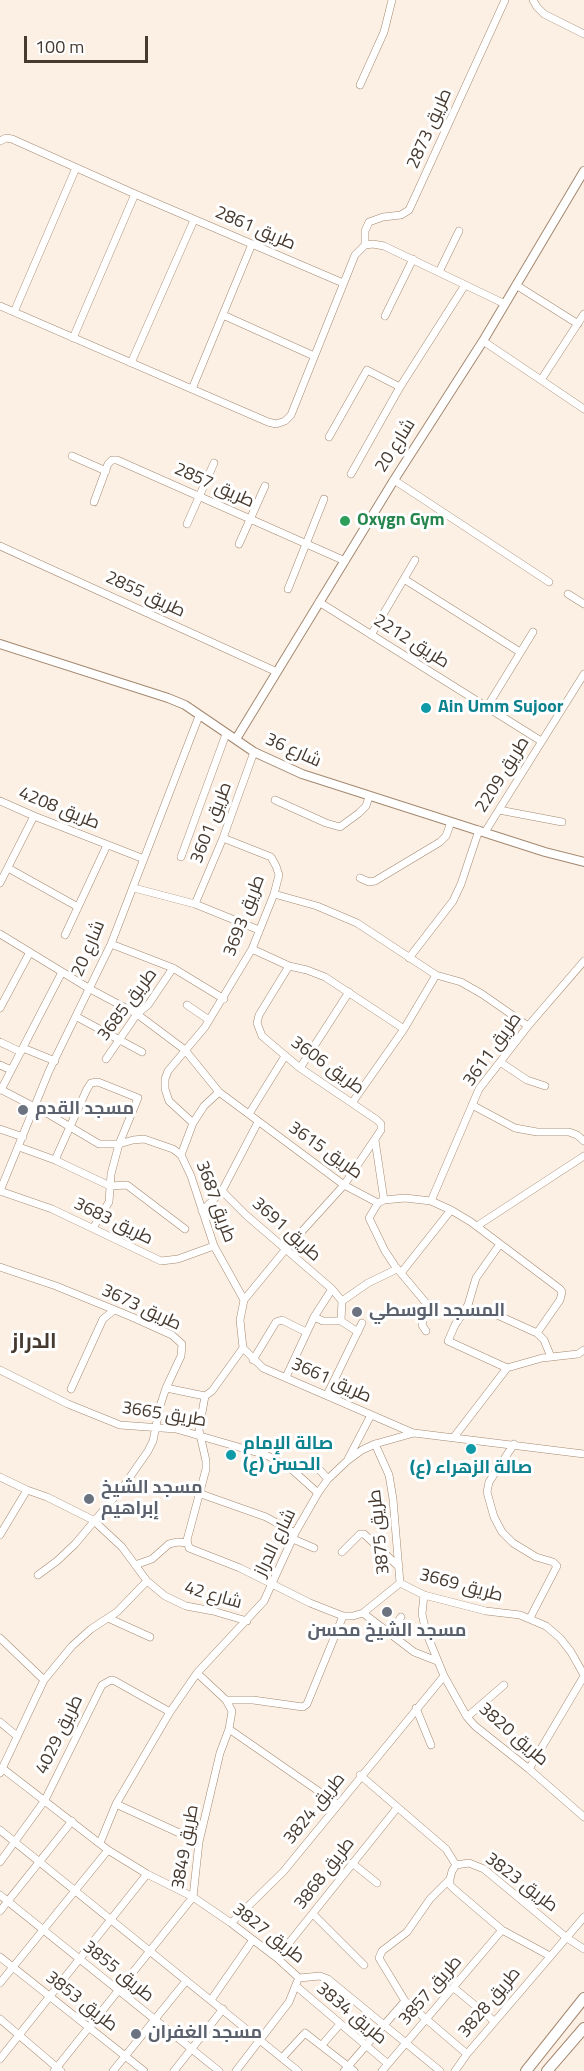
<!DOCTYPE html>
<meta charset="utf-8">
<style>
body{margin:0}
#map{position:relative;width:584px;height:2071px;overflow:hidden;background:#fcf0e5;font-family:"Titillium Web",sans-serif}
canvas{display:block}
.scale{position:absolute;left:24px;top:36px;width:124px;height:27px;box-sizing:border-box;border:3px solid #463a30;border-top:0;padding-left:8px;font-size:18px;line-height:21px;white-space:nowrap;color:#463a30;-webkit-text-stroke:4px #fff;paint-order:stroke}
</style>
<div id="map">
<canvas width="584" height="2071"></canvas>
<div class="scale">100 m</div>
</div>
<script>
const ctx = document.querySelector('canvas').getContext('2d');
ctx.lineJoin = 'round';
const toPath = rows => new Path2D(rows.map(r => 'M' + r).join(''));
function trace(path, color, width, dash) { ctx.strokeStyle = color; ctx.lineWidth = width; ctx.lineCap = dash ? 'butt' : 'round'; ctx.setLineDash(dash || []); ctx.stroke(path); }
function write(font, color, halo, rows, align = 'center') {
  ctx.font = font + ' "Titillium Web",Cairo,sans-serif'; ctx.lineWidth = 6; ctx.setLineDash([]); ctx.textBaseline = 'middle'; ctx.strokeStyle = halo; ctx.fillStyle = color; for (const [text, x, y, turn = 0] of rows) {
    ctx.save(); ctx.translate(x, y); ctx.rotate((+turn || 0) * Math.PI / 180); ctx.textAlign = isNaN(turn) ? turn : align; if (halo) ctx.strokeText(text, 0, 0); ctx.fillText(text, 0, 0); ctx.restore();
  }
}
const minor = toPath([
 [533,0,537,7,544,14,584,34],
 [360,85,384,32,392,0],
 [0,141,6,138,12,139,135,194,343,283],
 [365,245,365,231,369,222,383,217,401,215,409,210,505,0],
 [439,272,459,231],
 [516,285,578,324],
 [0,306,268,422,276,424,285,421,291,415,355,255,365,245,373,244,384,246,505,304],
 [14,312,76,168],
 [584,314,541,380,584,409],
 [223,315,314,356],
 [385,316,413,259],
 [73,338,135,194],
 [483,341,541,380],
 [131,363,194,220],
 [192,389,252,244],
 [329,437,367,370,400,387],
 [72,456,106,471],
 [351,474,400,387,465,285],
 [394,480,549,582],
 [94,502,108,464,112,460,117,460,345,561],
 [187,524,214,463],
 [239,544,265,486],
 [0,546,277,672],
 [404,579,520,652],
 [288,589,324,499],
 [568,594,584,604],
 [319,602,541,741],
 [371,635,415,560],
 [487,707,533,632],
 [275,800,326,823,340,827,359,813,366,806,369,797],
 [0,801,34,816,144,859],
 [499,810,562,822],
 [485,832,584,674],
 [181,857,226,734],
 [8,868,78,907],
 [360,878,369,882,375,881,440,842,446,836,451,822],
 [0,883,34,816],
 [134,888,195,904,259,930],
 [274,894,317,906,357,923,436,975,461,982,482,994,528,1026],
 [195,904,223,838,254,752],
 [0,934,90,989,137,1014,185,1050,219,1092,344,1185,378,1203,384,1200,405,1198,431,1201,451,1210,471,1222,560,1289,562,1292,560,1300,537,1333],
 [65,935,107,845],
 [111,944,173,968,224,999],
 [252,949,289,966,307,970,325,977,404,1029],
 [409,958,453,901,461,884,479,830],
 [187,1005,209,1020],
 [0,1008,30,952],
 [77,1017,142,1052],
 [0,1042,21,1052],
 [23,1048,55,1061],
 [106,1059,137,1014,148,1005,173,968],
 [500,1062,527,1080,545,1086],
 [0,1065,11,1070],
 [300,1068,349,992],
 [0,1089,50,1115,99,1144,119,1144,133,1140,144,1139,173,1149,181,1155,191,1176,214,1246,244,1300,240,1320,243,1348,212,1391,205,1396,166,1388],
 [1,1090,62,972],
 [352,1103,404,1029,436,975],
 [472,1105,515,1128,537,1132,569,1132,577,1135,584,1141],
 [249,1114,285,1056],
 [193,1123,169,1101,165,1089,165,1079,168,1071,205,1027,252,949,274,894,279,875,276,866,271,857,223,838],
 [0,1129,23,1137],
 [375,1140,384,1200],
 [19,1147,55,1160,110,1186],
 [181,1155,193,1123,204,1106,219,1092],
 [55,1160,87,1089,91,1083,98,1082,138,1098,119,1144,111,1174,109,1202,93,1228],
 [110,1186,127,1185,185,1229],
 [0,1191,49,1071,111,944,199,716],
 [0,1191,52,1209,161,1261,178,1259,214,1246],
 [222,1191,246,1215,332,1289],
 [431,1201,479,1089,528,1026,584,961],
 [378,1203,369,1218,385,1251,395,1266,426,1303,422,1325,426,1331],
 [202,1211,222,1191,258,1122],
 [477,1226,584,1156],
 [500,1244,476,1278,468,1305,455,1325,448,1341,507,1368],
 [0,1267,56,1286,132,1317,172,1335,182,1344,181,1356,166,1388,160,1406,153,1441,148,1451,123,1487,75,1544,57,1561,38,1575],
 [401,1273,451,1210],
 [244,1300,285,1250,344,1185,381,1130,381,1124,377,1120,300,1068,262,1036,257,1023,259,1015,289,966],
 [342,1301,368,1283,397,1269],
 [495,1314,537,1333,544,1340,551,1357],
 [314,1317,323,1321,341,1321,358,1332],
 [243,1348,263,1368,413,1433],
 [253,1360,276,1322,282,1320,306,1332],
 [0,1370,68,1404,120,1425,176,1429,266,1455,289,1467,318,1493],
 [286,1377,314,1317,332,1289,342,1301,341,1321],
 [71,1389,103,1319,113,1311],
 [327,1395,362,1323],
 [205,1396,199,1430,206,1461,206,1469,187,1540,189,1548,240,1568,310,1603,343,1616,353,1616,363,1613,400,1583],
 [454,1437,507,1368,542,1358,578,1354,584,1350],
 [375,1444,389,1475,393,1499,400,1583],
 [514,1444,489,1482,487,1492,494,1517,502,1532,513,1543,536,1557,553,1562,557,1566,530,1618],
 [348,1459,371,1415],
 [312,1462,328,1479],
 [0,1477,27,1490,47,1497,93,1520,122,1547,147,1581,165,1596,186,1606,213,1611,247,1621],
 [201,1494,266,1517,295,1533],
 [0,1535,27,1490],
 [293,1539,314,1548],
 [342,1552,360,1534,364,1534,399,1567],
 [135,1565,152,1559,169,1544,178,1542,187,1543],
 [400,1583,424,1595,486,1611,520,1615,546,1626,560,1638,571,1652,584,1675],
 [424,1595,422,1614,426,1632,444,1676,467,1717,475,1726,529,1769,584,1817],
 [363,1613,414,1652,437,1661],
 [108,1618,150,1637],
 [389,1634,401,1617],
 [0,1638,44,1680],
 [226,1700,253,1700,303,1707,307,1704,343,1616],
 [416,1708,431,1745],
 [467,1717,504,1685],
 [0,1722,17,1736],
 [229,1729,337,1804],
 [2,1768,108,1850,147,1874,193,1897,231,1923,277,1958,299,1978,320,1976,328,1979,440,2071],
 [529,1769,584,1676],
 [0,1773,44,1680,72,1646,91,1629,117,1612,147,1581],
 [360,1775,446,1849,456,1865],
 [116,1804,199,1842],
 [0,1830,298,2071],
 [100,1843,116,1804,170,1712,197,1673,264,1601,295,1533,318,1493,328,1479,347,1461,362,1450,375,1444,414,1433,584,1454],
 [0,1862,45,1800,102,1685,111,1680,115,1681,170,1712],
 [352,1863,377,1883],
 [456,1865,469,1863,484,1869,567,1938,584,1949],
 [456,1865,452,1871,450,1879,450,1885,454,1889,502,1930,550,1956],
 [450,1879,430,1899,407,1932,382,1951,379,1958,405,2001,467,2054],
 [0,1895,219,2071],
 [0,1911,72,1821],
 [313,1914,364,1965],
 [231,1923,283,1872,444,1676],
 [0,1957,144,2071],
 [277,1958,397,1808],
 [0,1983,108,1850],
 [296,1986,388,2064],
 [454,1988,494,2021],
 [211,2000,252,1941],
 [0,2019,61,2071],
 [322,2045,340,2024],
 [282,2058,305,2033,354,2071],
 [0,2059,147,1874],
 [54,2071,193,1897,199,1842,220,1753,229,1729,232,1711,226,1700,197,1673],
 [113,2071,186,1981],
 [174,2071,223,2009],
 [236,2071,289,2002,297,1982],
 [344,2071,405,2001],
 [382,2071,502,1930],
 [455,2071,467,2054,584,1917]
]);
const tertiary = toPath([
 [0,644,168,698,185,705,254,752,302,774,545,852,584,862],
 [236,739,394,480,483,341,584,171]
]);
const primary = toPath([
 [526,2071,584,1998],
 [547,2071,584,2028]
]);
trace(minor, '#a4886f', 8);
trace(tertiary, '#a4886f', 10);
trace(primary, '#a4886f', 12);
trace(minor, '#fff', 7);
trace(tertiary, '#fff', 8);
trace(primary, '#fff', 10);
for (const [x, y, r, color] of [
 [345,521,6,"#2e9e5b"],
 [426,708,6,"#0f9aa8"],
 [23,1110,6,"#6b7280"],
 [357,1312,6,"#6b7280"],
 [471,1449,6,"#0f9aa8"],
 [231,1455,6,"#0f9aa8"],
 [89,1499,6,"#6b7280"],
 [387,1612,6,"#6b7280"],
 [136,2034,6,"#6b7280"]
]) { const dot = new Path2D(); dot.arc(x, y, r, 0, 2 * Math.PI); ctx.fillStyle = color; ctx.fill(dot); trace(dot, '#fff', 2); }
write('18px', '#463a30', '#fff', [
 ["طريق 2873",430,129,-66],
 ["طريق 2861",255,229,23],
 ["شارع 20",396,446,-58],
 ["طريق 2857",214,486,24],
 ["طريق 2855",145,595,25],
 ["طريق 2212",411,642,32],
 ["شارع 36",293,751,24],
 ["طريق 2209",503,775,-58],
 ["طريق 4208",59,809,22],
 ["طريق 3601",212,823,-69],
 ["طريق 3693",245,916,-69],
 ["شارع 20",89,949,-67],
 ["طريق 3685",128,1005,-53],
 ["طريق 3611",493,1050,-54],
 ["طريق 3606",327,1066,36],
 ["طريق 3615",325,1151,35],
 ["طريق 3687",215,1202,70],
 ["طريق 3683",113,1222,26],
 ["طريق 3691",286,1230,42],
 ["طريق 3673",141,1308,25],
 ["طريق 3661",331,1381,24],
 ["طريق 3665",164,1415,9],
 ["طريق 3875",380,1532,-96],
 ["شارع الدراز",276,1543,-64],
 ["طريق 3669",461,1586,15],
 ["شارع 42",213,1596,16],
 ["طريق 4029",60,1735,-64],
 ["طريق 3820",513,1735,41],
 ["طريق 3824",315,1809,-51],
 ["طريق 3849",186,1847,-80],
 ["طريق 3868",325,1874,-52],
 ["طريق 3823",521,1883,37],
 ["طريق 3827",268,1934,38],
 ["طريق 3855",118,1972,39],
 ["طريق 3857",431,1991,-49],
 ["طريق 3853",81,2002,38],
 ["طريق 3828",490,2003,-50],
 ["طريق 3834",351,2014,40]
]);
write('bold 18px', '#27864d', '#fff', [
 ["Oxygn Gym",357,521]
], 'left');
write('bold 18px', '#0d838f', '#fff', [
 ["Ain Umm Sujoor",438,708],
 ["صالة الإمام",243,1445],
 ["الحسن (ع)",243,1466],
 ["(ع) صالة الزهراء",471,1469,"center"]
], 'left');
write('bold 18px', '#5b616d', '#fff', [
 ["مسجد القدم",35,1110],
 ["المسجد الوسطي",369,1312],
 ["مسجد الشيخ",101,1489],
 ["إبراهيم",101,1510],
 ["مسجد الشيخ محسن",387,1632,"center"],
 ["مسجد الغفران",148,2034]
], 'left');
write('bold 21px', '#463a30', '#fff', [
 ["الدراز",34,1343]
]);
</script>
